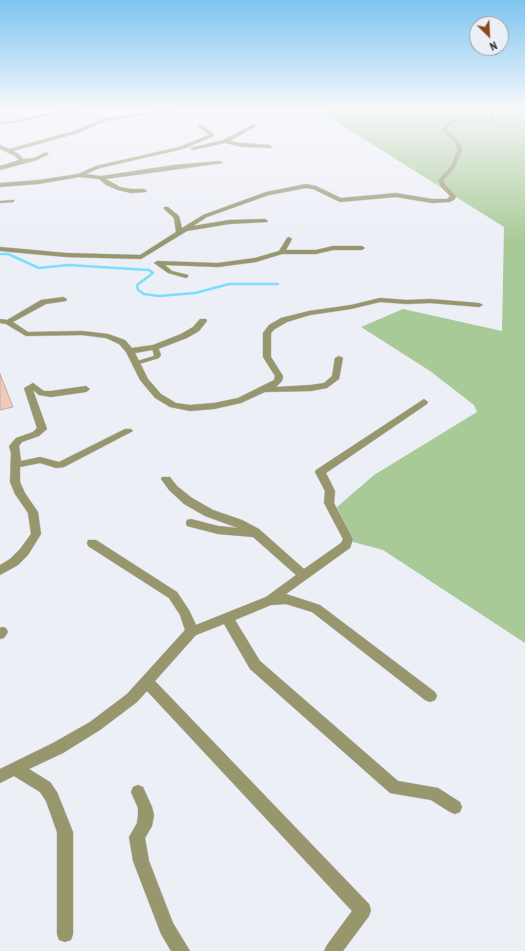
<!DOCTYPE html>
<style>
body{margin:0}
#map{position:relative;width:525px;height:951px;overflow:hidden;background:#edeff7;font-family:"Archivo Narrow",sans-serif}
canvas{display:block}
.north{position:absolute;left:469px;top:16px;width:40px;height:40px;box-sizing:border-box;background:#edeff7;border:1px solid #9d9fa5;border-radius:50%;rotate:156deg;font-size:11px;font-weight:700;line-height:16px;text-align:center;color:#252629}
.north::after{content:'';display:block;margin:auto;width:14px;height:18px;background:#8d481f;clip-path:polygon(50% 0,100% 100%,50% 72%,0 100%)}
</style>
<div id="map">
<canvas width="525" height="951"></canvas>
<div class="north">N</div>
</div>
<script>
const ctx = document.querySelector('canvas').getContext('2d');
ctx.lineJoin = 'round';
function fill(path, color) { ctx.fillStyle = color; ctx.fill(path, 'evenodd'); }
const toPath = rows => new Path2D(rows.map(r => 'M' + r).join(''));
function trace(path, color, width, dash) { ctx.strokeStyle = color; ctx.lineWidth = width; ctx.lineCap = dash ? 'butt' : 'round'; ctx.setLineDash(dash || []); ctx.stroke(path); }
fill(toPath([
 [327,108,525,108,525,643,383,550,353,542,337,507,374,475,477,412,474,405,430,371,361,327,403,309,502,331,504,227,327,116]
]), '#a8ca97');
trace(toPath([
 [0,254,8,254,39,268,68,265,149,270,153,273,137,285,138,290,144,294,159,296,195,293,229,284,278,284]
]), '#7bdefd', 2.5);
const building = toPath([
 [0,374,13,407,0,410,0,374]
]);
fill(building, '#f2c9b9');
trace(building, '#b9b0ad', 1);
const lane = toPath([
 [0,108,7,108,0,110,0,108],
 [14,200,14,202,0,203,0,201,14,200],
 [155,345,158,347,161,355,159,358,136,365,134,364,134,362,154,356,152,347,155,345]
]);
const street = toPath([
 [77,108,91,108,43,116,16,123,0,124,0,122,16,121,43,114,77,108],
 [175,108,189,108,105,121,78,133,13,151,19,154,23,159,34,158,46,152,49,154,37,160,0,170,0,166,19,160,15,156,0,149,0,145,9,149,74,131,104,119,175,108],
 [488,108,492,108,495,120,494,122,459,121,452,124,447,129,460,143,463,150,455,168,444,180,446,185,456,196,455,199,450,202,432,203,396,197,340,202,313,189,306,188,269,195,207,217,193,226,229,220,265,219,268,221,267,222,229,224,187,231,141,259,66,257,0,251,0,247,66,253,140,255,176,232,174,218,164,209,164,207,168,207,179,216,182,228,203,215,266,192,306,184,316,186,341,198,396,193,432,199,447,199,450,196,441,187,438,180,450,167,457,150,456,144,442,129,448,122,458,119,491,120,488,108],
 [200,124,214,134,214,136,183,149,100,168,86,174,101,176,174,165,220,161,223,163,106,179,120,187,131,189,144,189,147,191,146,192,131,193,118,190,106,185,99,179,79,177,39,184,0,187,0,183,39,180,78,174,96,166,179,147,209,135,198,126,200,124],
 [254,124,256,126,230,141,242,143,270,145,272,148,242,147,225,143,193,150,190,148,223,140,254,124],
 [289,237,292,239,286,250,316,250,333,246,362,246,365,248,362,250,333,250,316,254,282,254,256,262,218,267,165,265,172,271,188,275,188,277,186,278,168,273,154,263,157,261,218,263,255,258,279,251,287,238,289,237],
 [63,297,67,299,66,301,46,304,13,322,28,332,82,331,108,334,125,340,132,348,153,345,181,334,193,327,200,319,206,319,207,321,199,331,187,338,158,349,135,353,148,379,161,394,176,403,190,405,214,403,238,398,274,380,275,376,263,357,263,333,269,325,281,318,309,311,351,305,380,298,407,300,430,299,479,303,483,305,479,307,430,303,407,304,380,302,351,309,310,315,287,322,275,329,271,333,271,357,283,376,282,381,276,387,311,385,324,383,332,376,335,358,339,356,343,358,339,379,327,388,311,391,265,392,241,403,214,409,190,411,170,407,155,398,140,380,126,352,119,344,106,338,82,335,26,336,6,324,0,323,0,319,7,320,41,300,63,297],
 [33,383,44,391,51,391,86,386,90,389,86,392,51,397,39,395,33,390,47,429,39,436,22,442,19,446,21,461,40,457,59,462,125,429,131,429,133,431,64,467,56,468,40,463,20,467,20,482,25,493,38,512,41,534,28,555,18,565,0,575,0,565,10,559,20,549,31,534,28,513,15,494,10,482,11,453,9,446,16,438,33,432,37,428,24,388,33,383],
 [424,399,428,402,427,404,326,473,335,491,334,503,353,539,350,548,286,594,320,605,435,692,437,696,435,700,430,702,425,700,312,612,286,604,271,605,235,620,260,661,398,781,438,788,460,802,462,807,460,812,455,814,450,812,431,800,390,793,250,669,224,624,196,635,155,681,369,904,371,910,369,916,343,951,324,951,327,945,352,911,147,691,137,702,100,730,63,753,29,769,50,782,57,792,73,832,73,934,71,940,65,942,59,940,57,934,57,832,46,801,40,792,14,776,0,783,0,769,53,743,90,722,127,694,185,630,180,615,169,598,88,546,87,543,88,540,96,540,177,592,189,610,196,625,266,597,296,575,253,537,218,534,187,526,186,523,187,520,191,519,218,526,238,528,205,516,184,504,169,490,161,479,162,477,170,477,177,486,192,498,213,510,242,520,259,529,304,569,341,543,343,539,324,503,325,491,315,472,316,470,424,399],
 [2,627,6,628,8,632,4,638,0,639,0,628,2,627],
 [138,785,143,787,152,807,154,815,152,826,145,838,149,861,173,923,190,951,171,951,161,934,133,861,129,837,137,823,138,815,138,808,131,792,133,787,138,785]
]);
trace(lane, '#c9cbd2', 1);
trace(street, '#c9cbd2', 1);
fill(lane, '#97966d');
fill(street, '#97966d');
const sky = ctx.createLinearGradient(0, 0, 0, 242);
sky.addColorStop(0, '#7cc5f0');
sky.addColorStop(0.45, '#f7f8fb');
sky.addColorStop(1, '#f7f8fb00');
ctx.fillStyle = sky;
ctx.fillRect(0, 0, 525, 242);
</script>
